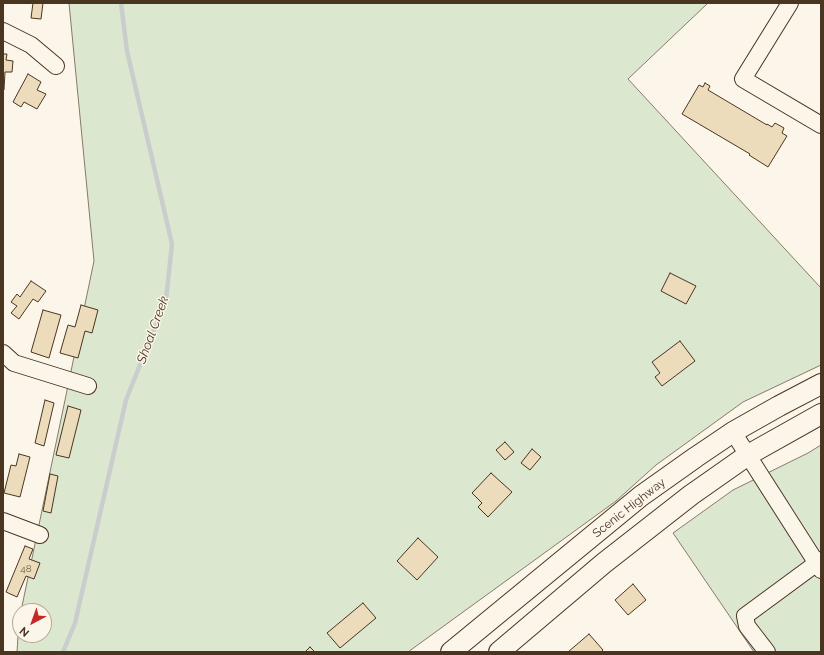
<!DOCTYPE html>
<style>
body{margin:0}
#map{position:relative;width:824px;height:655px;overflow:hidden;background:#fbf6e9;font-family:Raleway,sans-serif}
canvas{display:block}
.frame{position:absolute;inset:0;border:4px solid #4a3520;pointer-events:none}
.north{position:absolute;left:12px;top:603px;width:40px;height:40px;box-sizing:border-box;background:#fbf6e9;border:1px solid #b4a999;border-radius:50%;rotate:221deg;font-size:11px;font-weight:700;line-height:16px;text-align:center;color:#4a3520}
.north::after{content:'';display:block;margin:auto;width:14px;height:18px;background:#c62828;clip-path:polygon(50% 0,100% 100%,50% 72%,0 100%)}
</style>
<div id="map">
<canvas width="824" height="655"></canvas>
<div class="frame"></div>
<div class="north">N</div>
</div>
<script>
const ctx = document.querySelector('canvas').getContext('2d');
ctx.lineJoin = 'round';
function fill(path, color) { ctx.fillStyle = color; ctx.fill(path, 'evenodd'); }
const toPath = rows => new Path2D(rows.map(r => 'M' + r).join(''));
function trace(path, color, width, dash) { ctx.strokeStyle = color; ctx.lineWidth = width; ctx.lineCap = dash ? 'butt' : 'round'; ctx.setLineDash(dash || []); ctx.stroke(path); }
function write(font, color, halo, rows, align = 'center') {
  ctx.font = font + ' Raleway,sans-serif'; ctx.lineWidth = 3; ctx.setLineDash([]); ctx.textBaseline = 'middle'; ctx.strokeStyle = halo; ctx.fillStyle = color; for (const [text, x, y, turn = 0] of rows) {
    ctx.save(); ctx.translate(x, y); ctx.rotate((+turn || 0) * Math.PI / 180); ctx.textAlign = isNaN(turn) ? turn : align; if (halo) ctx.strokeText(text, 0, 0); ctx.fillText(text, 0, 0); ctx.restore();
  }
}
const green = toPath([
 [69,3,708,3,628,79,821,288,821,365,743,402,656,465,616,501,408,652,17,652,19,620,20,614,20,635,44,635,44,611,21,611,94,261,69,3],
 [821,445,821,652,754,652,673,533,733,490,808,453,821,445]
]);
fill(green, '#dce7d0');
trace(green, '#887966', 1);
trace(toPath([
 [63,652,75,623,126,400,166,300,172,244,127,51,121,3]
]), '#c9cecd', 4.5);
const building = toPath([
 [33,3,43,3,41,19,31,18,33,3],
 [3,54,7,54,6,60,13,61,12,72,5,72,4,90,3,90,3,54],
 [28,74,41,82,37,90,46,94,37,109,24,102,21,107,13,102,28,74],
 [705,83,710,86,708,90,767,125,767,124,772,127,775,123,784,128,782,133,787,136,768,167,749,155,750,154,682,114,699,85,703,87,705,83],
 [670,273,696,286,686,304,661,291,670,273],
 [31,281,46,291,38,302,33,299,19,319,11,313,17,306,11,302,17,294,20,297,31,281],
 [81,305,98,310,92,333,85,331,78,358,60,353,68,325,75,327,81,305],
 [43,310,61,315,49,358,31,352,43,310],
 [680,341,695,361,662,386,655,377,660,373,652,362,680,341],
 [45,400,54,403,44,446,35,443,45,400],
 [68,406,81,410,69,458,56,455,68,406],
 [505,442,514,452,505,460,496,450,505,442],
 [532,449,541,457,530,470,521,463,532,449],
 [19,454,30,457,20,497,4,493,11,465,16,466,19,454],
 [491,473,512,492,488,517,478,507,482,503,472,493,491,473],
 [50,474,58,476,51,513,43,511,50,474],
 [418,538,438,557,417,580,397,561,418,538],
 [25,546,33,549,29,559,40,563,34,579,26,576,17,597,6,592,25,546],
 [633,584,646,600,628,615,615,600,633,584],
 [363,603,376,618,340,648,327,633,363,603],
 [589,634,603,650,601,652,568,652,589,634],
 [310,647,315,652,305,652,310,647]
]);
fill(building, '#ecdcbc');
trace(building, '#4a3520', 1);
const minor = toPath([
 [790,3,743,79,821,125],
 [3,31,31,45,56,66],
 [3,353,14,363,88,386],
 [733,432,821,570],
 [3,521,40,535],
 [767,652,747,626,745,616,821,560]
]);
const major = toPath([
 [451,652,641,496,696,457,733,432,779,406,821,384],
 [499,652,604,563,691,495,748,455,821,414]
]);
trace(minor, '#4a3520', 18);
trace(major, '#4a3520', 22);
trace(minor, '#fbf6e9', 16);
trace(major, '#fbf6e9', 20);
write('10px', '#725f47', null, [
 ["48",26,569]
]);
write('12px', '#4a3520', '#fbf6e9', [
 ["Scenic Highway",629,508,-38]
]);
write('italic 13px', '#4a3520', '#fbf6e9', [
 ["Shoal Creek",153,330,-70]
]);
</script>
